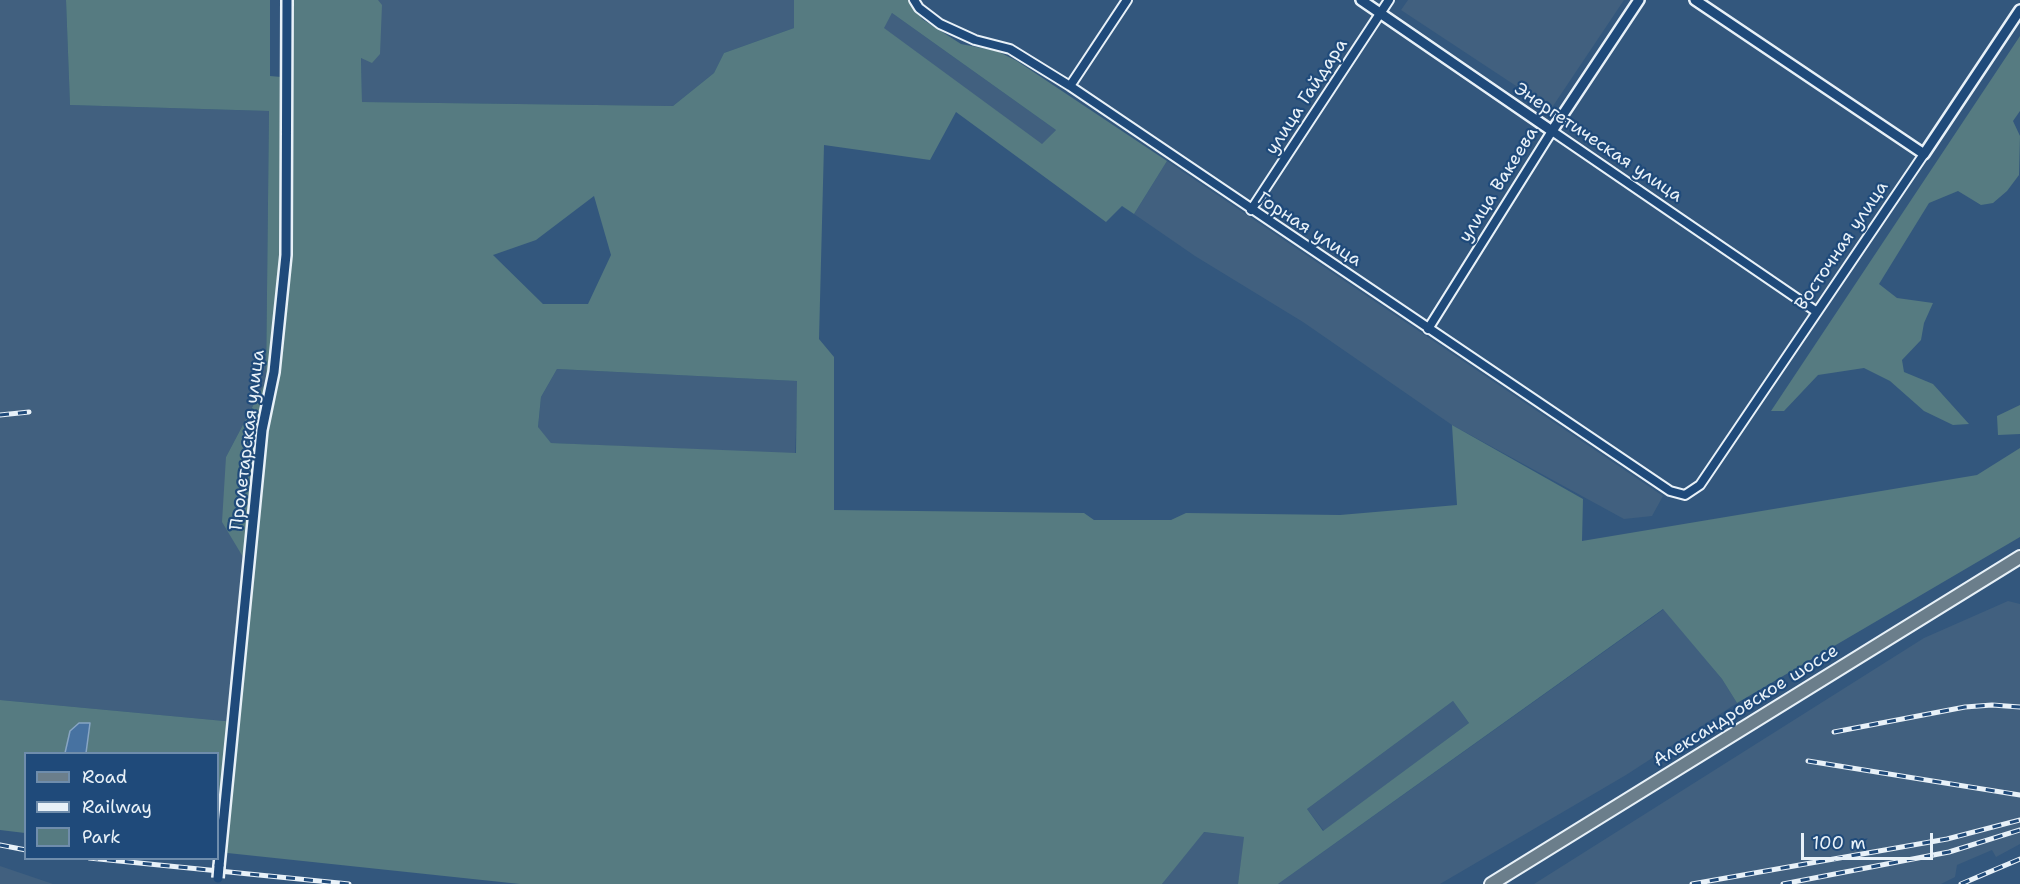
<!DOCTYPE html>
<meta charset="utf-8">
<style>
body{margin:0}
#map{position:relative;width:2020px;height:884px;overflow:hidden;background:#33577d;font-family:"Shantell Sans",sans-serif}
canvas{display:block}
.legend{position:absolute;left:24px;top:752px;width:195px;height:108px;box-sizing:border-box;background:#1f4a7a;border:2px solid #6f8dac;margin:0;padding:8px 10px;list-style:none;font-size:18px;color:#e8f1f8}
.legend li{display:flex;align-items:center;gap:12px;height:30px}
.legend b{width:30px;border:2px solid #6f8dac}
.scale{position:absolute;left:1801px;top:833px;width:132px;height:27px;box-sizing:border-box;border:3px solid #e8f1f8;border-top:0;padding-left:8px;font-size:18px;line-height:21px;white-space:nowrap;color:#e8f1f8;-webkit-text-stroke:4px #1f4a7a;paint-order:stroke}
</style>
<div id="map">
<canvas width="2020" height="884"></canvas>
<ul class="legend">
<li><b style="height:8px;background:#6b7e8b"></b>Road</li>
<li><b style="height:8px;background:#e8f1f8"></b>Railway</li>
<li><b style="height:16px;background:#567b81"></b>Park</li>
</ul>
<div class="scale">100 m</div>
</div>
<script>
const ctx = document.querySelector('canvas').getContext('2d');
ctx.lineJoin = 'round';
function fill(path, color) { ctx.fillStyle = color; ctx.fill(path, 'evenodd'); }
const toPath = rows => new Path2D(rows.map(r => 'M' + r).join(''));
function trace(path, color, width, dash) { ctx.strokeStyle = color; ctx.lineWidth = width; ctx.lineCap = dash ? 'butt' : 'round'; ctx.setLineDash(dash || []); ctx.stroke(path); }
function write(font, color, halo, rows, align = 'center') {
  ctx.font = font + ' "Shantell Sans",sans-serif'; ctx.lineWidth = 4.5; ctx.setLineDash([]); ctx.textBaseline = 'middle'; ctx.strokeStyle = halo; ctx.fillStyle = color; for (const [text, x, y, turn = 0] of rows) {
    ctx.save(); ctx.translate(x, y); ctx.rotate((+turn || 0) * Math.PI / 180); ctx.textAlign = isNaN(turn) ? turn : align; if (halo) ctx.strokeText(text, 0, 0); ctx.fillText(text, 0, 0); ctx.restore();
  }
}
fill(toPath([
 [0,0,66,0,70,105,269,111,266,381,226,457,249,567,235,722,0,700],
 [360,0,794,0,794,28,724,53,714,73,673,106,362,102],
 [1408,0,1624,0,1551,109,1401,10],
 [892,13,1056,130,1042,145,883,28],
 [1167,161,1663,496,1652,516,1624,519,1452,425,1303,322,1195,256,1134,214],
 [557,369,798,381,795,454,551,443,538,428,541,397],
 [2008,601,2020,604,2020,844,1996,857,1992,850,1957,865,1955,877,1941,884,1534,884,1924,638],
 [1664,609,1722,679,1737,703,1626,775,1440,884,1278,884],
 [1453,701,1469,723,1324,831,1307,809],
 [1203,832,1245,837,1238,884,1162,884],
 [0,866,53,884,0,884]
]), '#41607f');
fill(toPath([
 [66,0,270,0,270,76,292,78,294,0,378,0,382,5,380,54,372,63,361,58,362,102,673,106,714,73,724,53,794,28,794,0,910,0,922,19,961,44,997,51,1017,61,1167,161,1134,214,1122,206,1106,222,956,112,930,160,824,145,819,339,834,357,834,510,1084,513,1094,520,1171,520,1186,513,1340,515,1457,505,1452,425,1583,499,1582,541,1977,475,2020,448,2020,537,1737,703,1722,679,1663,609,1278,884,1238,884,1244,837,1204,832,1162,884,520,884,218,852,218,754,86,753,90,723,70,731,65,753,26,754,25,833,0,830,0,700,235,722,249,567,222,522,226,457,266,381,269,111,70,105],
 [892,13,1056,130,1042,144,884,28],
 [594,196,611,255,588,304,543,304,493,255,536,240],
 [557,369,797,381,796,453,551,443,538,427,541,397],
 [1453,701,1469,723,1323,831,1307,809],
 [2020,36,2020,111,2013,121,2020,136,2019,175,2007,191,1993,203,1981,205,1958,191,1929,203,1879,284,1897,298,1933,303,1924,323,1921,340,1902,360,1904,372,1933,384,1969,424,1953,425,1924,411,1890,381,1864,368,1818,375,1784,411,1771,411],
 [2020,405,2020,434,1998,435,1997,416]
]), '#567b81');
const water = toPath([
 [79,723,90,723,86,753,65,753,70,731,79,723]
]);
fill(water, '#4772a1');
trace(water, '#87a5c4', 1.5);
const minor = toPath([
 [914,0,919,8,940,24,975,40,1010,49,1070,86,1670,491,1685,495,1700,485,1924,154],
 [1070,86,1127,0],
 [1251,210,1389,0],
 [1428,329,1552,131,1817,312]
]);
const tertiary = toPath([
 [1361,0,1552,131,1639,0],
 [1695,0,1924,154,2020,10],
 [219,866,262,430,274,372,286,255,287,0]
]);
const primary = toPath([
 [1491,884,2020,557]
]);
trace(minor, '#e8f1f8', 12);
trace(tertiary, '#e8f1f8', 14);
trace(primary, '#e8f1f8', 16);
trace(minor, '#1f4a7a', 8);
trace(tertiary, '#1f4a7a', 9);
trace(primary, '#6b7e8b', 12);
const rail = toPath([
 [0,415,29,412],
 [1834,732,1965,707,1992,705,2020,707],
 [1808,761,2020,795],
 [0,845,26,850],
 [89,858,349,884],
 [1692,884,1947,839,2020,820],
 [1783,884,1949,852,2020,830],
 [1961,884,2020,859]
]);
trace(rail, '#e8f1f8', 5);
trace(rail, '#1f4a7a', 3, [9]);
const tertiaryBridge = toPath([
 [218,878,219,866]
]);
trace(tertiaryBridge, '#e8f1f8', 14, []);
trace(tertiaryBridge, '#1f4a7a', 9);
write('18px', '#e8f1f8', '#1f4a7a', [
 ["улица Гайдара",1307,97,-57],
 ["Энергетическая улица",1598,143,34],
 ["улица Вакеева",1499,185,-58],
 ["Горная улица",1309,230,33],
 ["Восточная улица",1842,246,-56],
 ["Пролетарская улица",248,440,-83],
 ["Александровское шоссе",1746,706,-32]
]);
</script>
